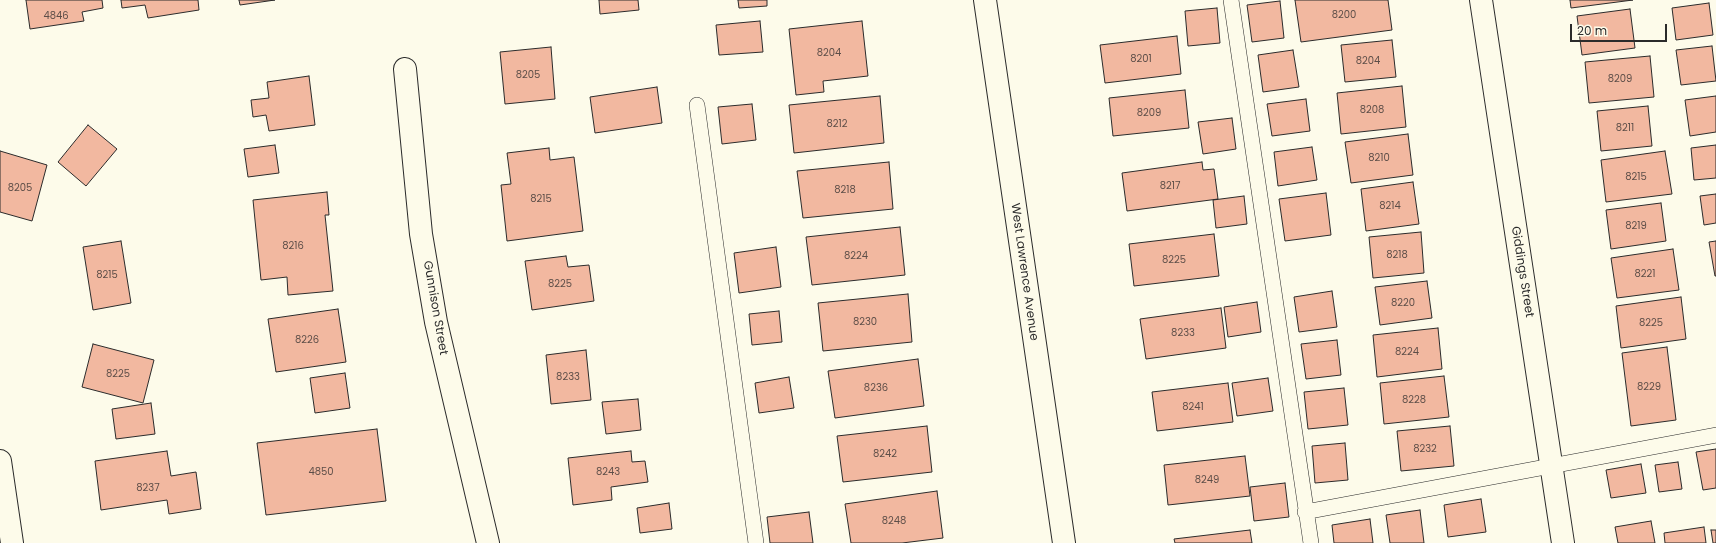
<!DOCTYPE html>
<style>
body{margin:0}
#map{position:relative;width:1716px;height:543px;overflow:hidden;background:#fdfbea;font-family:Poppins,sans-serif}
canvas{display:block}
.scale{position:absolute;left:1570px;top:24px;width:97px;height:18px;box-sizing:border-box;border:2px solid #2b2b2b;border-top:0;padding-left:5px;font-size:12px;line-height:14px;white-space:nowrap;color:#2b2b2b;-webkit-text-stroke:3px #fdfbea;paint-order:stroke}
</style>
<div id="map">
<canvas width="1716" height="543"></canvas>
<div class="scale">20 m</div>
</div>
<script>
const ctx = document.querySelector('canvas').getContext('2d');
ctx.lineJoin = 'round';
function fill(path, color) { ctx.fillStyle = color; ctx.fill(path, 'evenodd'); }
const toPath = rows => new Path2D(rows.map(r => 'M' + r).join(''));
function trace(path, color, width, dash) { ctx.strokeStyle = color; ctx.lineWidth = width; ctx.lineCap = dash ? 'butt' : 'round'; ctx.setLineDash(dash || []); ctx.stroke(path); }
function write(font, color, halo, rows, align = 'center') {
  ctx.font = font + ' Poppins,sans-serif'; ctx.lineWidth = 3; ctx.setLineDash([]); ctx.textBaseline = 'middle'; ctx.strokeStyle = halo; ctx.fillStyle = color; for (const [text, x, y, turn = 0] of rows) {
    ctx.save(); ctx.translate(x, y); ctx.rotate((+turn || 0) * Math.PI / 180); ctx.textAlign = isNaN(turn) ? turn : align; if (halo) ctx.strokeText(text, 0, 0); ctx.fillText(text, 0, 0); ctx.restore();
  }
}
const building = toPath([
 [26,0,102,0,103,8,82,12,84,21,30,29,26,0],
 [121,0,198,0,199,10,148,18,145,5,122,8,121,0],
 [239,0,275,0,240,5,239,0],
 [599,0,638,0,639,10,600,14,599,0],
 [738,0,767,0,767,6,739,8,738,0],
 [1295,0,1388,0,1392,30,1301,42,1295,0],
 [1570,0,1633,0,1571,8,1570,0],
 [1280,1,1284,38,1252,42,1247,5,1280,1],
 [1709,3,1713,35,1676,40,1672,8,1709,3],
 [1217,8,1220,43,1188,46,1185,11,1217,8],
 [1630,9,1635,48,1582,55,1577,16,1630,9],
 [760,21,763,52,719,55,716,25,760,21],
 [862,21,868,76,823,81,824,92,796,95,789,29,862,21],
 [1177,36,1181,74,1105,83,1100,45,1177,36],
 [1392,40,1396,77,1345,82,1341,45,1392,40],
 [1712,46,1716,81,1681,85,1676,50,1712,46],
 [551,47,555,99,505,104,500,52,551,47],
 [1293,50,1299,87,1263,92,1258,55,1293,50],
 [1650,56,1654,97,1589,103,1585,62,1650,56],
 [309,76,315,125,269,131,266,115,253,117,251,100,269,98,267,82,309,76],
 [1402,86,1406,127,1341,134,1337,93,1402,86],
 [657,87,662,123,595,133,590,97,657,87],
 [1185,90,1189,128,1113,136,1109,98,1185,90],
 [880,96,884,143,794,153,789,105,880,96],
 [1716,96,1716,132,1690,136,1685,100,1716,96],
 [1306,99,1310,131,1272,136,1267,104,1306,99],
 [752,104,756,140,722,144,718,107,752,104],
 [1648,106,1652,146,1601,151,1597,111,1648,106],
 [1232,118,1236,149,1203,154,1198,122,1232,118],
 [88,125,117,149,86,186,58,162,88,125],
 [1408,134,1413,175,1351,183,1345,142,1408,134],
 [275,145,279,173,248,177,244,149,275,145],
 [1716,145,1716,178,1694,180,1691,148,1716,145],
 [1312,147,1317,180,1278,186,1274,152,1312,147],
 [549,148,550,160,574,157,583,231,507,241,501,185,511,184,507,153,549,148],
 [0,151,47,165,32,221,0,212,0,151],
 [1665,151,1672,194,1606,202,1601,160,1665,151],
 [889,162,893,209,803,218,797,171,889,162],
 [1202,162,1203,170,1214,169,1218,199,1127,211,1122,173,1202,162],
 [1413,182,1419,224,1366,231,1361,189,1413,182],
 [327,192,329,215,325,215,333,291,288,295,287,277,261,280,253,200,327,192],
 [1326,193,1331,235,1285,241,1279,199,1326,193],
 [1716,194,1716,223,1704,225,1700,196,1716,194],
 [1244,196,1247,224,1216,228,1213,200,1244,196],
 [1661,203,1666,241,1611,249,1606,210,1661,203],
 [900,227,905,275,812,285,806,237,900,227],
 [1421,232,1424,273,1373,278,1369,237,1421,232],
 [1214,234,1219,276,1134,286,1129,244,1214,234],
 [121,241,131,303,93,310,83,247,121,241],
 [1716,241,1716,276,1715,276,1709,242,1716,241],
 [776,247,781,287,739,293,734,253,776,247],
 [1673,249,1679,290,1617,298,1611,258,1673,249],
 [566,256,568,267,589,265,594,301,532,310,525,261,566,256],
 [1427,281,1432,318,1380,325,1375,287,1427,281],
 [1332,291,1337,327,1299,332,1294,297,1332,291],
 [908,294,912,342,823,351,818,303,908,294],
 [1681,297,1686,339,1621,348,1616,306,1681,297],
 [1257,302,1261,332,1228,337,1224,307,1257,302],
 [1221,308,1226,348,1146,359,1140,319,1221,308],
 [338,309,346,362,276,372,268,319,338,309],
 [779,311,782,342,752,345,749,314,779,311],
 [1438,328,1442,369,1377,377,1373,335,1438,328],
 [1337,340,1341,375,1306,379,1301,344,1337,340],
 [93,344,154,360,143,403,82,387,93,344],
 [1667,347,1676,420,1631,426,1622,353,1667,347],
 [586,350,591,400,551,404,546,355,586,350],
 [918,359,924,406,835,418,828,371,918,359],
 [345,373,350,408,315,413,310,378,345,373],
 [1444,376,1449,417,1384,424,1380,383,1444,376],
 [789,377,794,408,759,413,755,383,789,377],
 [1268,378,1273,411,1237,416,1232,383,1268,378],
 [1228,383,1233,422,1157,431,1152,392,1228,383],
 [1344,388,1348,425,1308,429,1304,392,1344,388],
 [638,399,641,430,606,434,602,402,638,399],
 [151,403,155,434,116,439,112,409,151,403],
 [927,426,932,472,843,482,837,436,927,426],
 [1450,426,1454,466,1401,471,1397,431,1450,426],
 [377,429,386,501,266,515,257,443,377,429],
 [1345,443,1348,480,1315,483,1312,446,1345,443],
 [1716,449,1716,488,1703,490,1696,452,1716,449],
 [167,451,171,476,196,472,201,509,169,514,167,500,101,510,95,461,167,451],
 [631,451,632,462,645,461,648,482,611,487,612,500,573,505,568,458,631,451],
 [1245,456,1250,496,1168,505,1164,465,1245,456],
 [1678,462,1682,489,1659,492,1655,465,1678,462],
 [1641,464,1646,493,1611,498,1606,470,1641,464],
 [1285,483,1289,517,1254,521,1250,487,1285,483],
 [937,491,943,538,902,543,851,543,845,504,937,491],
 [1481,499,1486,532,1448,537,1444,505,1481,499],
 [669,503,672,529,640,533,637,508,669,503],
 [1420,510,1424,543,1390,543,1386,515,1420,510],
 [809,512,813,543,770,543,767,517,809,512],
 [1370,519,1373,543,1334,543,1332,525,1370,519],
 [1651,521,1655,543,1618,543,1615,527,1651,521],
 [1704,527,1706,543,1665,543,1664,533,1704,527],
 [1250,530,1252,543,1175,543,1174,539,1250,530],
 [1711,530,1716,530,1716,543,1713,543,1711,530]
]);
fill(building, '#f2b8a0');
trace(building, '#2b2b2b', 1);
const service = toPath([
 [1231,0,1311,543],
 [697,105,756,543],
 [1305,512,1716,435]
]);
const minor = toPath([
 [1481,0,1563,543],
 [405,69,421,234,436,322,488,543],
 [0,461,12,543]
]);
const secondary = toPath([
 [985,0,1064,543]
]);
trace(service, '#2b2b2b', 16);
trace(minor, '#2b2b2b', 24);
trace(secondary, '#2b2b2b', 24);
trace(service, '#fdfbea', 15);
trace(minor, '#fdfbea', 22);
trace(secondary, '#fdfbea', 22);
write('10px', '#5d4e48', null, [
 ["8200",1344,15],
 ["4846",56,16],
 ["8204",829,53],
 ["8201",1141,59],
 ["8204",1368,61],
 ["8205",528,75],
 ["8209",1620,79],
 ["8208",1372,110],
 ["8209",1149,113],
 ["8212",837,124],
 ["8211",1625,128],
 ["8210",1379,158],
 ["8215",1636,177],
 ["8217",1170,186],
 ["8205",20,188],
 ["8218",845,190],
 ["8215",541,199],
 ["8214",1390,206],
 ["8219",1636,226],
 ["8216",293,246],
 ["8218",1397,255],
 ["8224",856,256],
 ["8225",1174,260],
 ["8221",1645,274],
 ["8215",107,275],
 ["8225",560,284],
 ["8220",1403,303],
 ["8230",865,322],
 ["8225",1651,323],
 ["8233",1183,333],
 ["8226",307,340],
 ["8224",1407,352],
 ["8225",118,374],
 ["8233",568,377],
 ["8229",1649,387],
 ["8236",876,388],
 ["8228",1414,400],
 ["8241",1193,407],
 ["8232",1425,449],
 ["8242",885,454],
 ["4850",321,472],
 ["8243",608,472],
 ["8249",1207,480],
 ["8237",148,488],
 ["8248",894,521]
]);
write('12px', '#2b2b2b', '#fdfbea', [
 ["West Lawrence Avenue",1024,272,82],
 ["Giddings Street",1522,272,81],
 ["Gunnison Street",435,308,80]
]);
</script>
